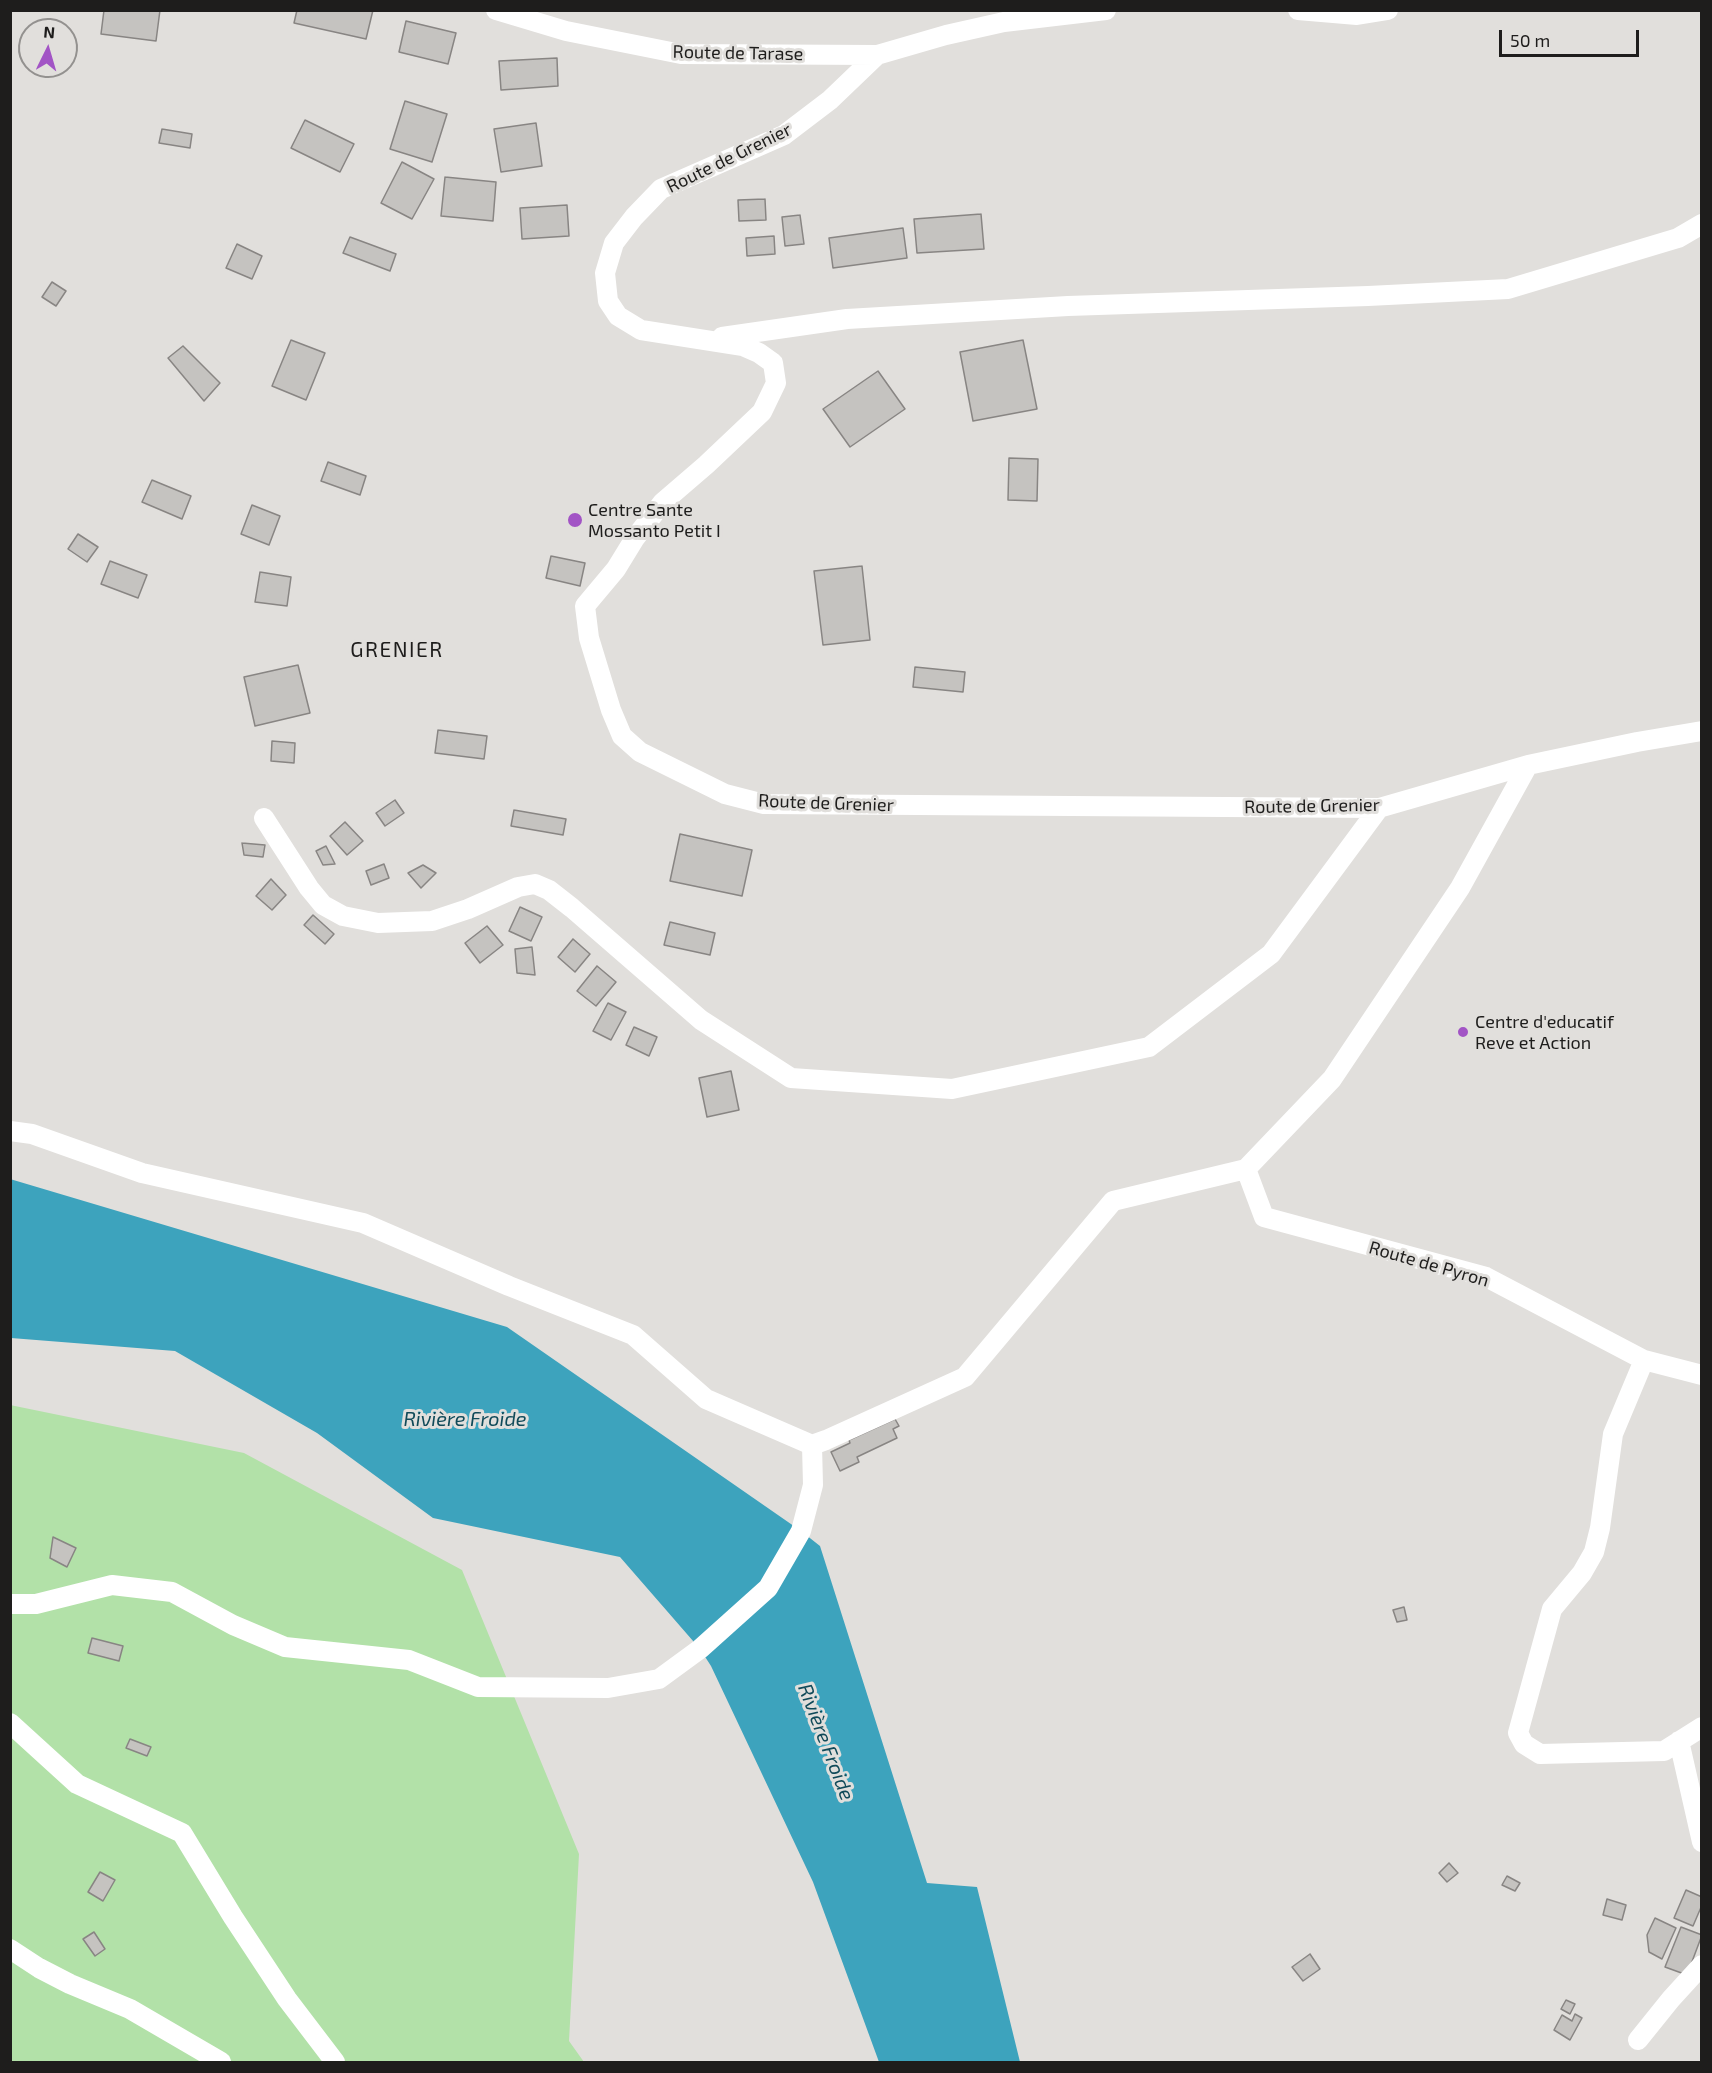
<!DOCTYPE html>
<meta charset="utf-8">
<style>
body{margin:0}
#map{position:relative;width:1712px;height:2073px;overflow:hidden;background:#e1dfdc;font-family:"Exo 2",sans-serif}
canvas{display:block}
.frame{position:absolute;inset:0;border:12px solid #1e1d1c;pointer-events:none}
.north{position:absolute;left:18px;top:18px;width:60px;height:60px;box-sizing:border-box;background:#e1dfdc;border:2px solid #93918f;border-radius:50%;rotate:5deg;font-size:16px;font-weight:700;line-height:24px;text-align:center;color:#1e1d1c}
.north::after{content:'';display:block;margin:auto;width:21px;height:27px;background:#a254c5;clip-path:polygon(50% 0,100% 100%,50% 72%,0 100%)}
.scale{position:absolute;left:1499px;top:30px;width:140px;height:27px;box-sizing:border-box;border:3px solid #1e1d1c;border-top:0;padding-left:8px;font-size:18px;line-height:21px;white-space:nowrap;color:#1e1d1c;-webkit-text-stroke:4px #e1dfdc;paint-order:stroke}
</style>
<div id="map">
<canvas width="1712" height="2073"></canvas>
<div class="frame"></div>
<div class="north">N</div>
<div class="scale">50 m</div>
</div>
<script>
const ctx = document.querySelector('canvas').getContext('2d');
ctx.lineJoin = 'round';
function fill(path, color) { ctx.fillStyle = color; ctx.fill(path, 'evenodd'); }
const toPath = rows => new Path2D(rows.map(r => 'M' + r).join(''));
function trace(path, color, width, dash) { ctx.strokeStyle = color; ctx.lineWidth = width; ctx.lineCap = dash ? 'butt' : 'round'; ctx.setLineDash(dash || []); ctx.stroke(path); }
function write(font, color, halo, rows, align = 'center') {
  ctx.font = font + ' "Exo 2",sans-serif'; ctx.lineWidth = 6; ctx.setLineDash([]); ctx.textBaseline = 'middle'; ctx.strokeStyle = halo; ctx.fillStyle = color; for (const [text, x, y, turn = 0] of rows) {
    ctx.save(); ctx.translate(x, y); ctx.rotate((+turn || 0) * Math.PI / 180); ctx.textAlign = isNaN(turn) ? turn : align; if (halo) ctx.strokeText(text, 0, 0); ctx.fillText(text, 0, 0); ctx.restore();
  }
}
fill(toPath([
 [10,1405,244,1453,462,1570,579,1854,569,2041,584,2062,11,2062]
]), '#b2e1a8');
fill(toPath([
 [10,1179,507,1327,801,1531,820,1546,927,1883,977,1887,1020,2062,879,2062,813,1882,711,1666,700,1649,620,1557,433,1518,317,1433,175,1351,11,1338]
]), '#3da3bd');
const building = toPath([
 [104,10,160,10,156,41,101,34,104,10],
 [297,10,373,10,366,39,294,23,297,10],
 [406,21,456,33,448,64,399,52,406,21],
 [557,58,558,86,501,90,499,61,557,58],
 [405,101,447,114,432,162,390,149,405,101],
 [305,120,354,144,340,172,291,148,305,120],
 [536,123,542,166,501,172,494,129,536,123],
 [162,129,192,134,190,148,159,143,162,129],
 [402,162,434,179,412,219,381,203,402,162],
 [445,177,496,182,493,221,441,216,445,177],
 [765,199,766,220,739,221,738,200,765,199],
 [567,205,569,236,522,239,520,208,567,205],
 [981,214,984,249,917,253,914,219,981,214],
 [800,215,804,244,785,246,782,217,800,215],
 [903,228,907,258,833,268,829,238,903,228],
 [774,236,775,254,747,256,746,238,774,236],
 [350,237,396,254,390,271,343,253,350,237],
 [237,244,262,256,252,279,226,268,237,244],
 [52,282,66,291,56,306,42,297,52,282],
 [291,340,325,353,306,400,272,386,291,340],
 [1023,340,1037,409,973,421,960,352,1023,340],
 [183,346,220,383,204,401,168,358,183,346],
 [878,371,905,409,850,447,823,409,878,371],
 [1009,458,1038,459,1037,501,1008,500,1009,458],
 [328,462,366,476,360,495,321,481,328,462],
 [152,480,191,496,182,519,142,502,152,480],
 [252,505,280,516,269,545,241,534,252,505],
 [78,534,98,547,87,562,68,549,78,534],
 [551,556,585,563,580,586,546,578,551,556],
 [110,561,147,575,138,598,101,584,110,561],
 [862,566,870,640,823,645,814,571,862,566],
 [260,572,291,577,287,606,255,602,260,572],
 [298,665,310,713,255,726,244,677,298,665],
 [915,667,965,672,963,692,913,687,915,667],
 [438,730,487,736,484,759,435,753,438,730],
 [272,741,295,743,294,763,271,761,272,741],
 [395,800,404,813,385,826,376,813,395,800],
 [514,810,566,819,563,835,511,826,514,810],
 [345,822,363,841,347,855,330,836,345,822],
 [680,834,752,850,742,896,670,881,680,834],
 [242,843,265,845,263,857,244,855,242,843],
 [326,846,335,864,323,865,316,851,326,846],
 [384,864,389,878,371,885,366,871,384,864],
 [423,865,436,873,421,888,408,873,423,865],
 [271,879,286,895,272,910,256,896,271,879],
 [520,907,542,917,531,941,509,931,520,907],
 [313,915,334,934,325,944,304,925,313,915],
 [670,922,715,933,710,955,664,945,670,922],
 [487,926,503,945,480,963,465,943,487,926],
 [573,939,590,954,575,972,558,957,573,939],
 [532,947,535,975,517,973,515,949,532,947],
 [597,966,616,982,596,1006,577,991,597,966],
 [608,1003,626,1012,611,1040,593,1031,608,1003],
 [634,1027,657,1037,649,1056,626,1045,634,1027],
 [731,1071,739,1110,707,1117,699,1078,731,1071],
 [895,1419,899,1426,893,1429,897,1438,857,1457,859,1462,840,1471,831,1452,850,1443,849,1440,895,1419],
 [53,1537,76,1548,67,1567,50,1558,53,1537],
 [1404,1607,1407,1620,1397,1622,1393,1610,1404,1607],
 [92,1638,123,1646,119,1661,88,1653,92,1638],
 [130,1739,151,1747,147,1756,126,1748,130,1739],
 [1449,1863,1458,1873,1447,1882,1439,1873,1449,1863],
 [100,1872,115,1880,103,1901,88,1892,100,1872],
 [1507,1876,1520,1883,1515,1891,1502,1885,1507,1876],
 [1686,1890,1702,1897,1702,1905,1693,1926,1674,1918,1686,1890],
 [1607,1899,1626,1905,1622,1920,1603,1915,1607,1899],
 [1655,1918,1676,1928,1662,1959,1649,1952,1647,1935,1655,1918],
 [1681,1927,1702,1935,1687,1975,1665,1967,1681,1927],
 [94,1932,105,1949,95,1956,83,1939,94,1932],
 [1310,1954,1320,1969,1303,1981,1292,1967,1310,1954],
 [1566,2000,1575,2004,1570,2014,1561,2009,1566,2000],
 [1575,2014,1582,2018,1570,2040,1554,2030,1562,2015,1572,2021,1575,2014]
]);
fill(building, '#c5c3c0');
trace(building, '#888583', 1.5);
trace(toPath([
 [496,10,566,31,681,54,877,55,946,35,1004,22,1106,10],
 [1298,10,1357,15,1388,10],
 [877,55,830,100,784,135,661,189,634,217,614,243,605,273,608,301,618,316,641,330,743,346,759,353,773,363,776,383,762,412,706,465,663,502,635,538,616,569,585,606,589,638,611,710,622,736,640,752,725,794,764,804,1379,808,1528,765,1637,742,1702,731],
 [722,337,847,319,1068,306,1368,296,1508,289,1678,238,1702,224],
 [264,818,309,888,323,905,343,916,378,923,432,921,468,909,518,887,535,884,549,890,572,908,701,1020,791,1078,952,1089,1149,1047,1271,954,1379,808],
 [10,1131,32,1134,142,1173,363,1223,509,1286,633,1335,706,1399,812,1445],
 [1246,1169,1264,1217,1486,1277,1644,1360,1702,1375],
 [1644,1360,1613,1434,1600,1528,1594,1552,1582,1573,1552,1609,1518,1733,1524,1744,1540,1754,1664,1751,1702,1727],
 [10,1604,36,1604,112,1585,172,1592,233,1625,285,1647,409,1660,478,1687,608,1688,659,1679,700,1649,768,1588,801,1531,813,1485,812,1445,826,1440,965,1377,1113,1201,1246,1169,1332,1079,1460,888,1528,765],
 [10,1723,77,1784,182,1833,233,1917,287,1999,335,2062],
 [1679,1741,1702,1842],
 [10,1949,39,1968,70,1984,130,2009,221,2062],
 [1638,2040,1671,1999,1702,1965]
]), '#fff', 20);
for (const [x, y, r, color] of [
 [575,520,8,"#a254c5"],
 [1463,1032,6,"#a254c5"]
]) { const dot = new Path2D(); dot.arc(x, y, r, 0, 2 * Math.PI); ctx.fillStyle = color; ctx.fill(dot); trace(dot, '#e1dfdc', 2); }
write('18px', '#1e1d1c', '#e1dfdc', [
 ["Route de Tarase",738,53,1],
 ["Route de Grenier",729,158,-26],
 ["Route de Grenier",826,803,2],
 ["Route de Grenier",1312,806,-1],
 ["Route de Pyron",1429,1264,16]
]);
write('18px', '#1e1d1c', '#e1dfdc', [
 ["Centre Sante",588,510],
 ["Mossanto Petit I",588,531],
 ["Centre d'educatif",1475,1022],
 ["Reve et Action",1475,1043]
], 'left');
write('italic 20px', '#104a59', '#e1dfdc', [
 ["Rivière Froide",465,1419],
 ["Rivière Froide",826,1742,69]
]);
ctx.letterSpacing = '1.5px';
write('21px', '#1e1d1c', '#e1dfdc', [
 ["GRENIER",397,650]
]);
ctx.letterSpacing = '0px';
</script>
